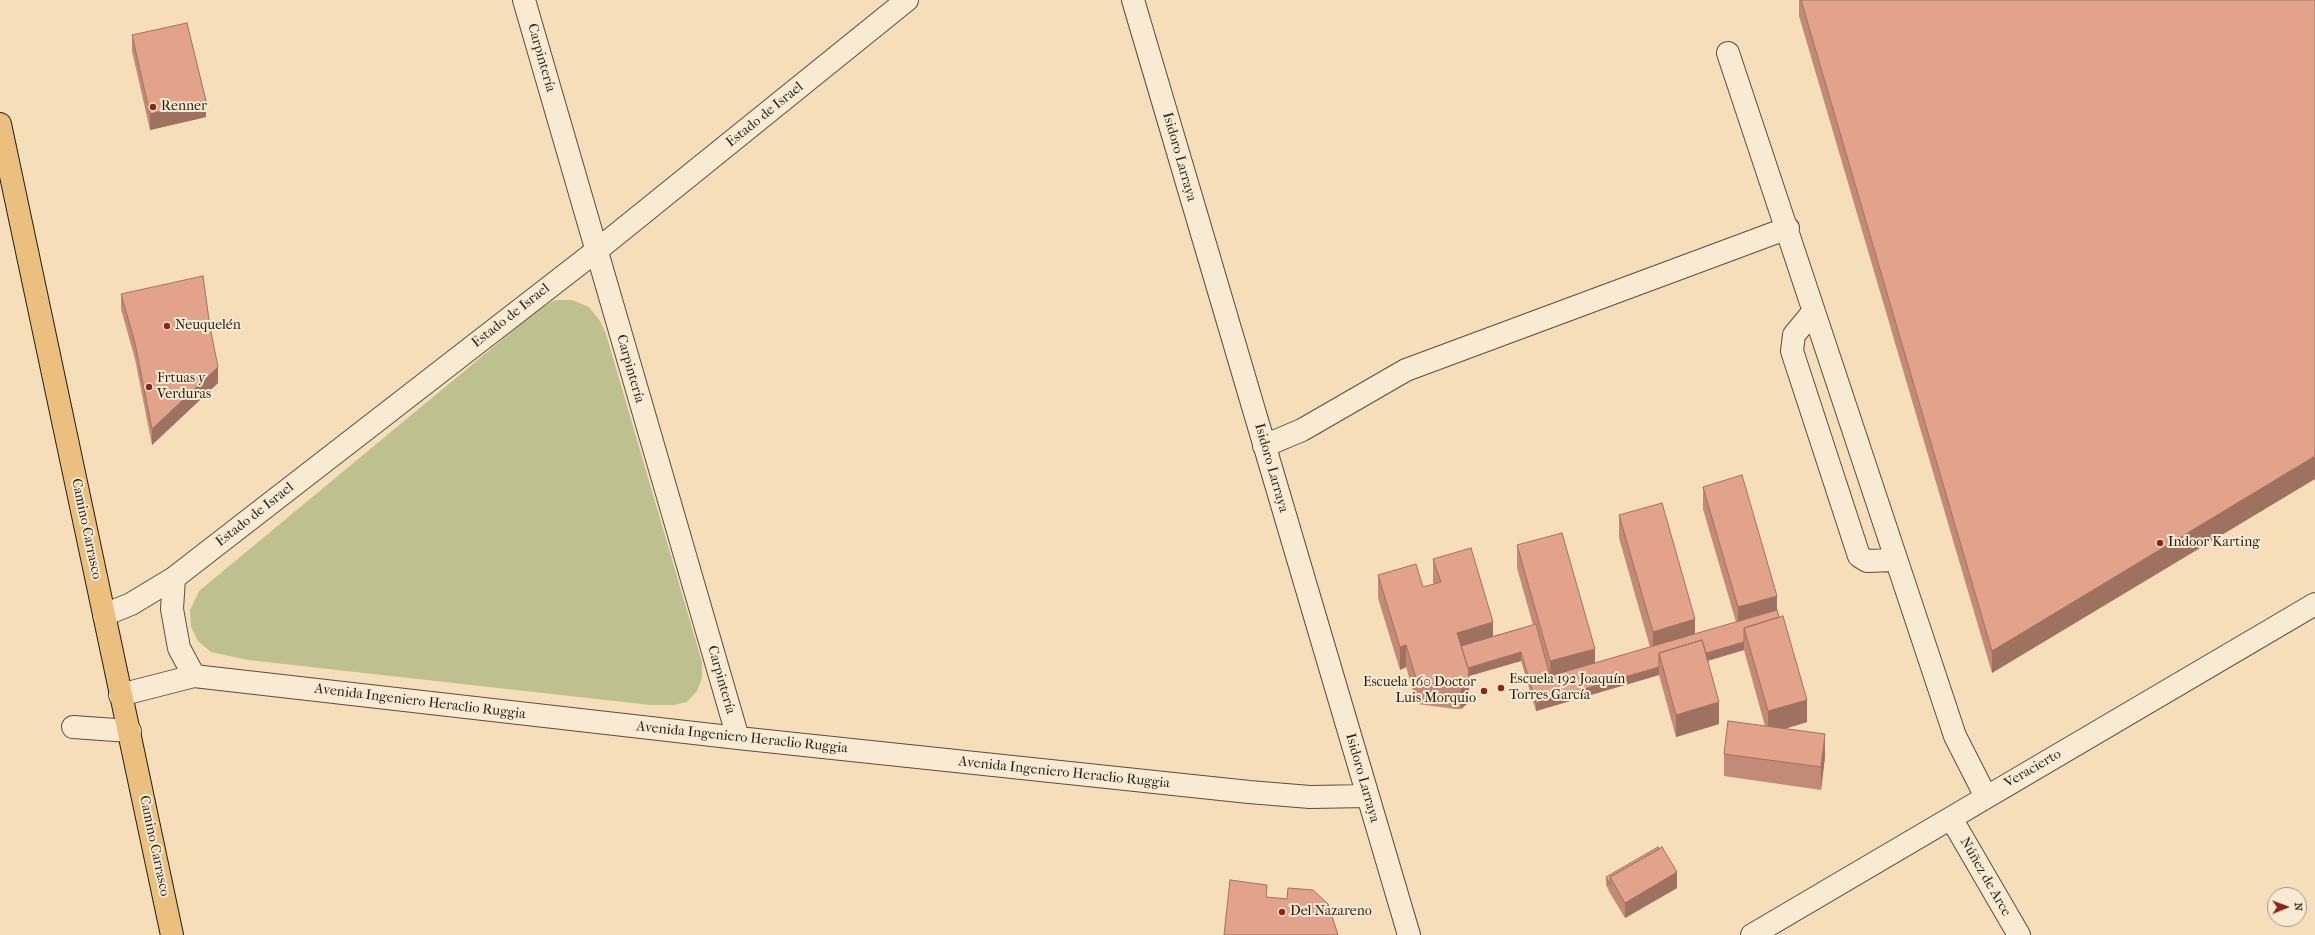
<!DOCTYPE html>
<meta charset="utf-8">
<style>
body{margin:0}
#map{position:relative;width:2315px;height:935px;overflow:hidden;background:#f6debb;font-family:"IM FELL French Canon",serif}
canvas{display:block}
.north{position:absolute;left:2267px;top:887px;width:40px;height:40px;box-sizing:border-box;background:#f9ead3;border:1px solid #a59887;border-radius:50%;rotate:89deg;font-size:11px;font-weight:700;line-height:16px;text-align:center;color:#261d15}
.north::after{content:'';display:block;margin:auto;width:14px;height:18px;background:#8f2418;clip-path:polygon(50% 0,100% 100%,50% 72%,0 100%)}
</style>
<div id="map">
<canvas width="2315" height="935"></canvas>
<div class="north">N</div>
</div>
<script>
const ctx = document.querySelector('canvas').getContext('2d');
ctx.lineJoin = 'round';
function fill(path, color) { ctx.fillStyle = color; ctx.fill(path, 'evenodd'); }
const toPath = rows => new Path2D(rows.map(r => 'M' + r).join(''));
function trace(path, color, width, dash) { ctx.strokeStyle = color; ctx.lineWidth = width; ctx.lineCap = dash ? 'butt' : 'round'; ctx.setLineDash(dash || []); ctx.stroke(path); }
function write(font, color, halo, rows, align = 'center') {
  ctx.font = font + ' "IM FELL French Canon",serif'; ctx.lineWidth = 4; ctx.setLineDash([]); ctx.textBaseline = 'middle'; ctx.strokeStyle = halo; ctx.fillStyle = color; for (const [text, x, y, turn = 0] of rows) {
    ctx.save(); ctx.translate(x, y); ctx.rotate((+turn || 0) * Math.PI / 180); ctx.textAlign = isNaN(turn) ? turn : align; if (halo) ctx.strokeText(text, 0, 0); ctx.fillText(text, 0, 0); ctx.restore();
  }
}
fill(toPath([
 [555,300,572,300,589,307,600,321,606,334,702,662,702,678,697,691,687,702,674,705,650,705,248,660,211,652,198,641,191,627,190,610,199,591,538,310]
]), '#bec18f');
const minor = toPath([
 [524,0,738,738],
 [1133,0,1409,935],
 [1728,53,1955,736,1986,797],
 [1813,312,1794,335,1792,351,1859,556,1867,561,1895,560],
 [1264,446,1302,430,1406,370,1788,228],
 [174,578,172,609,179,648,194,676],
 [104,615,131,604,174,578,596,251,907,0],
 [120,695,194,676,738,738,1249,792,1310,797,1368,796],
 [73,727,130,731],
 [1951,818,2019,935],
 [1752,935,2315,604]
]);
const major = toPath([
 [0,124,172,935]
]);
trace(minor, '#5a4d3e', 24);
trace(major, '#261d15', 24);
trace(minor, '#f9ead3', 22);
trace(major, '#ebbf7e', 22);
fill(toPath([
 [1799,0,2315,0,1992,673,1799,16],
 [132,35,206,117,150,130,132,51],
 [121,294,210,327,218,383,152,445,135,359,121,309],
 [1703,487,1777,610,1807,722,1784,729,1825,757,1821,790,1724,776,1724,754,1765,726,1744,650,1708,661,1719,724,1676,737,1659,675,1536,711,1521,661,1469,676,1469,693,1468,703,1461,709,1455,709,1417,704,1406,667,1400,670,1378,598,1378,575,1423,587,1434,584,1433,582,1433,559,1493,636,1533,625,1517,568,1517,545,1595,663,1650,647,1619,538,1619,515,1695,634,1736,622,1703,509],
 [1606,877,1677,888,1625,918,1610,893,1606,885]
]), '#c38b77');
fill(toPath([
 [206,101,206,117,150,130,150,114],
 [218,367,218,383,152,445,152,429],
 [2315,456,2315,479,1992,673,1992,651],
 [1777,596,1777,618,1738,629,1738,607],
 [1695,619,1695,642,1653,654,1653,632],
 [1493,622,1493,644,1457,647,1457,633],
 [1744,642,1744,650,1664,673,1662,666],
 [1406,645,1406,667,1400,670,1400,647],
 [1595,649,1595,671,1550,684,1550,661],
 [1521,652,1521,661,1469,676,1469,693,1468,703,1461,709,1461,686,1463,669],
 [1659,667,1659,675,1536,711,1536,703],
 [1807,700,1807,722,1768,734,1768,711],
 [1719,702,1719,724,1676,737,1676,715],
 [1825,734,1825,757,1821,790,1821,767],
 [1677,872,1677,888,1625,918,1625,903]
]), '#9f7161');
const building = toPath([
 [1801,0,2315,0,2315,456,1992,651,1801,0],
 [187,23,206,101,150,114,132,35,187,23],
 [203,276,210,327,218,367,152,429,135,343,121,294,203,276],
 [1742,475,1777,596,1738,607,1703,487,1742,475],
 [1662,503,1695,619,1653,632,1619,515,1662,503],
 [1562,533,1595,649,1550,661,1517,545,1562,533],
 [1471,548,1493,622,1457,633,1469,671,1468,681,1461,686,1455,687,1417,681,1406,645,1400,647,1378,575,1416,564,1423,587,1441,582,1433,559,1471,548],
 [1777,610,1779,617,1744,628,1744,642,1706,653,1702,640,1659,653,1659,667,1536,703,1521,652,1468,668,1461,646,1536,624,1550,676,1777,610],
 [1783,616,1807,700,1768,711,1744,628,1783,616],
 [1702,640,1719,702,1676,715,1659,653,1702,640],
 [1728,721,1825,734,1821,767,1724,754,1728,721],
 [1658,847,1659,849,1610,877,1610,885,1606,877,1658,847],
 [1662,847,1677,872,1625,903,1610,877,1662,847],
 [1230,880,1267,885,1266,897,1287,899,1288,888,1313,890,1328,904,1338,935,1224,935,1230,880]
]);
fill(building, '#e3a28a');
trace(building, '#9f7161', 1);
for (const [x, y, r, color] of [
 [153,107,4,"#8f2418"],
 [167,326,4,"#8f2418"],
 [149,387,4,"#8f2418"],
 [2160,543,4,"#8f2418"],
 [1501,688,4,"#8f2418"],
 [1484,691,4,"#8f2418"],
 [1282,912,4,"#8f2418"]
]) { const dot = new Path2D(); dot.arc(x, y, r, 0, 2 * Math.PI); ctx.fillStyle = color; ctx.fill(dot); trace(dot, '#f9ead3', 1.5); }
write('14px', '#261d15', '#f9ead3', [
 ["Carpintería",541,58,74],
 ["Estado de Israel",765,115,-39],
 ["Isidoro Larraya",1179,157,74],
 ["Estado de Israel",511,316,-38],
 ["Carpintería",630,369,74],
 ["Isidoro Larraya",1271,468,74],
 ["Estado de Israel",255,515,-38],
 ["Camino Carrasco",86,529,78],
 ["Carpintería",721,680,74],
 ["Avenida Ingeniero Heraclio Ruggia",420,702,7],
 ["Avenida Ingeniero Heraclio Ruggia",742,738,6],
 ["Veracierto",2033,769,-30],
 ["Avenida Ingeniero Heraclio Ruggia",1064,773,6],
 ["Isidoro Larraya",1362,778,74],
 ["Camino Carrasco",154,846,78],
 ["Núñez de Arce",1985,877,60]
]);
write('14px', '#261d15', '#f9ead3', [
 ["Renner",161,107],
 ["Neuquelén",175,326],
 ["Frtuas y",157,379],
 ["Verduras",157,395],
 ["Indoor Karting",2168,543],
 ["Escuela 192 Joaquín",1509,680],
 ["Torres García",1509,696],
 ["Escuela 160 Doctor",1476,683,"right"],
 ["Luis Morquio",1476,699,"right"],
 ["Del Nazareno",1290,912]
], 'left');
</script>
